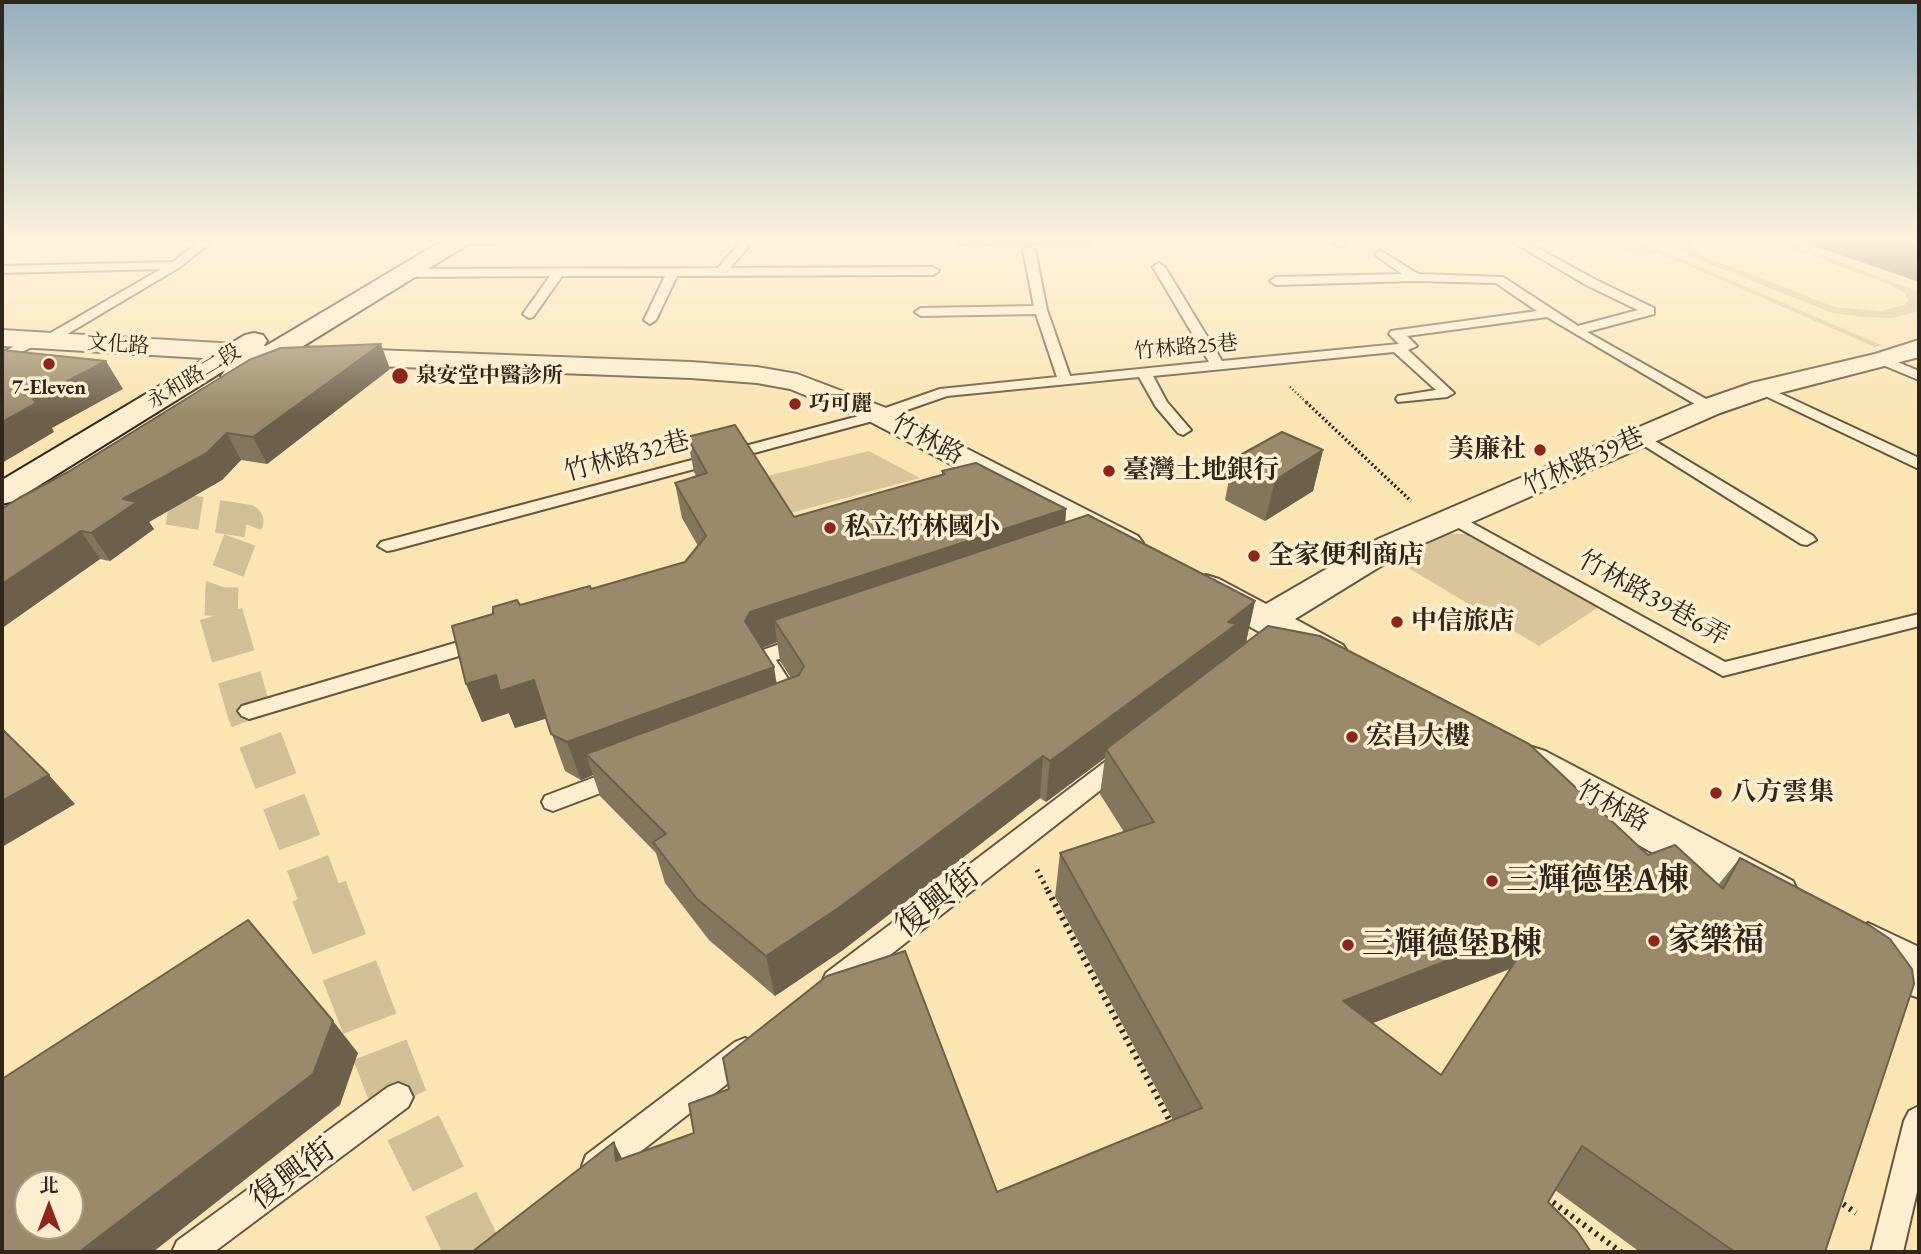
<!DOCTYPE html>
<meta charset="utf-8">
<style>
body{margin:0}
#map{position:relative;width:1921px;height:1254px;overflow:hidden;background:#fbe5b3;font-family:"EB Garamond","Noto Serif TC",serif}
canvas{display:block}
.frame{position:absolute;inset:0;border:4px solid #31261c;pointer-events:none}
.north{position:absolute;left:14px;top:1170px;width:70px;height:70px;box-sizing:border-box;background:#fceece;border:2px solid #ab9e87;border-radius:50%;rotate:0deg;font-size:19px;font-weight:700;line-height:28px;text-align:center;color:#31261c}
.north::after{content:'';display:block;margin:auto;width:24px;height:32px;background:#8f2418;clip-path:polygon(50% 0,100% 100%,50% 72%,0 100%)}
</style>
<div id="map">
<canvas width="1921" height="1254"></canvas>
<div class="frame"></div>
<div class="north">北</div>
</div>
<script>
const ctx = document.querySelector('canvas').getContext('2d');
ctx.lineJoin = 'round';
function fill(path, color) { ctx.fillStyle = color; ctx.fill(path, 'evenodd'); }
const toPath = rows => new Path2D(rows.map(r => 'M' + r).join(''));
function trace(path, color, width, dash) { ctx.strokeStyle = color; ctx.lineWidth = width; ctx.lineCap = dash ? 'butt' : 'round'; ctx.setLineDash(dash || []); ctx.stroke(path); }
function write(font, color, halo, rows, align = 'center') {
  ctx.font = font + ' "EB Garamond","Noto Serif TC",serif'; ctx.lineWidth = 7; ctx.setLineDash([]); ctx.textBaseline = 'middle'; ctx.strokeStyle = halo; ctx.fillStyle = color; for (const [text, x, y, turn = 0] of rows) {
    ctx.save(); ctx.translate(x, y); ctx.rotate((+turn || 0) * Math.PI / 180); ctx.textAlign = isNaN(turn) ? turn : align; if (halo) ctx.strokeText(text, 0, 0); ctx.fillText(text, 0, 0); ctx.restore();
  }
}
fill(toPath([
 [1603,241,1640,241,1881,345,1875,347,1659,253,1636,256],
 [1675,241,1693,241,1691,242,1692,249,1703,256,1835,307,1880,311,1905,305,1908,299,1904,292,1888,284,1772,241,1787,241,1919,292,1919,311,1892,318,1862,317,1833,313,1694,258,1676,248],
 [869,451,920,478,783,515,759,478],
 [1440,534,1474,534,1599,607,1539,646,1395,560]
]), '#d9c599');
trace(toPath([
 [119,500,247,521,222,587,221,616]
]), '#d3bf95', 33, [33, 17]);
trace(toPath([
 [221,614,249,711,319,893]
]), '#d3bf95', 44, [44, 22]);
trace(toPath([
 [319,891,398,1097,474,1252]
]), '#d3bf95', 57, [57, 28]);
const lane = toPath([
 [199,241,212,241,180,267,52,343,42,342,2,362,2,353,31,337,42,338,161,269,2,273,2,266,173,262,199,241],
 [451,241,498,241,492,244,457,244,451,241],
 [1330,241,1343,241,1346,244,1340,247,1330,241],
 [1511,241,1525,241,1596,280,1654,308,1654,314,1587,332,1715,404,1717,407,1715,410,1705,410,1547,317,1407,336,1417,346,1408,350,1454,393,1447,397,1398,402,1396,399,1398,396,1436,390,1394,352,1153,376,1167,402,1191,430,1183,435,1178,433,1156,407,1139,377,947,396,884,418,393,550,387,551,378,546,381,542,874,412,940,389,1057,377,1036,314,921,316,915,312,921,308,1034,306,1023,250,1029,247,1035,250,1047,310,1070,376,1209,362,1153,267,1159,263,1165,267,1222,361,1399,344,1389,334,1391,331,1537,311,1496,283,1415,281,1276,285,1270,281,1276,277,1402,274,1377,256,1375,254,1381,251,1418,274,1503,277,1578,326,1638,310,1588,286,1511,241],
 [743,243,749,246,730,268,933,267,939,271,933,275,677,276,656,320,650,324,644,320,665,276,562,276,533,317,529,318,523,314,550,276,403,277,397,273,403,269,718,268,739,244,743,243],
 [1883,356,1919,371,1919,380,1878,363,1878,357,1883,356],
 [1762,385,1919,458,1919,469,1757,392,1755,389,1762,385],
 [1640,432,1813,536,1816,540,1807,545,1801,544,1635,440,1632,437,1640,432],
 [1454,513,1725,662,1919,614,1919,626,1723,676,1448,522,1446,518,1448,514,1454,513],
 [482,635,489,637,492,642,489,647,249,719,242,716,238,711,242,706,482,635],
 [803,636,810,638,813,643,810,648,776,660,803,702,800,707,793,709,786,707,754,657,757,652,803,636],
 [1122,753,1130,755,1133,761,1130,767,844,991,835,994,826,991,822,982,826,973,1114,755,1122,753],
 [619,768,627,771,630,777,627,783,553,811,545,808,542,802,545,796,619,768],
 [745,1038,755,1042,759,1052,755,1062,608,1177,597,1181,586,1177,582,1166,586,1155,735,1042,745,1038],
 [398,1083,408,1087,413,1097,408,1107,214,1252,172,1252,177,1241,388,1087,398,1083],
 [1919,1106,1919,1183,1903,1252,1871,1252,1904,1121,1909,1111,1919,1106]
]);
const street = toPath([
 [2,330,269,346,691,362,757,367,797,374,889,409,1138,536,1143,543,1138,550,1126,553,1114,550,869,421,790,389,757,383,691,378,269,362,2,346,2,330],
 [1919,340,1919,357,1772,395,1720,413,1402,553,1295,619,1343,645,1349,654,1343,663,1329,667,1315,663,1193,595,1188,587,1193,579,1206,575,1219,579,1266,604,1378,539,1700,401,1752,383,1875,354,1919,340],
 [1529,746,1545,751,1793,881,1800,896,1793,911,1775,917,1757,911,1513,775,1507,763,1513,751,1529,746],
 [1868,923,1919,947,1919,998,1900,991,1850,962,1842,946,1850,930,1868,923]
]);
const secondary = toPath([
 [442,241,468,241,465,246,245,382,235,384,225,382,221,376,225,370,14,501,2,504,2,480,245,335,254,333,263,335,267,341,263,347,234,365,442,241]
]);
trace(lane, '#645642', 4);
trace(street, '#645642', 4);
trace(secondary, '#31261c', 4);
trace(toPath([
 [1290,387,1308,404]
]), '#31261c', 2.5, [1, 2.5]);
trace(toPath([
 [1306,402,1411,501]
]), '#31261c', 3.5, [2, 2.5]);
trace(toPath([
 [1037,870,1049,893]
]), '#31261c', 5, [2, 4.5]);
trace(toPath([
 [1048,891,1172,1125],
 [1547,1198,1621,1252],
 [1837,1200,1856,1213]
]), '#31261c', 6, [2.5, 5]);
fill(lane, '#fceece');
fill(street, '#fceece');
fill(secondary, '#fceece');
fill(toPath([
 [957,241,1093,241,1093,245,957,246],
 [1800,241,1919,241,1919,282],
 [390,369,267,464,241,460,222,480,149,522,154,529,110,561,100,559,2,628,68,472],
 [687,437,794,517,942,475,942,471,1066,509,1065,523,1255,601,1246,642,1230,655,1648,855,1718,885,1740,858,1825,1252,1640,1252,1555,1190,1548,1202,1591,1252,623,1159,997,1192,1173,1120,1055,897,1060,853,1124,832,1100,794,1105,758,1046,802,1040,798,843,950,775,996,709,940,665,883,656,853,600,796,593,775,581,780,565,771,546,718,515,728,509,713,482,722,466,684,520,605,591,589,685,562,698,546,682,518,675,483,696,476,694,472],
 [777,642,780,661,791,678,777,683,762,648],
 [1510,969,1441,1075,1373,1023,1454,991],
 [1323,450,1313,491,1265,521,1225,500,1233,459]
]), '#84765c');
fill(toPath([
 [381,344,390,369,267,464,253,437],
 [106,361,123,389,52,428,54,432,2,463,2,422,33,399],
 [227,433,241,460,222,480,149,522,154,529,110,561,91,533,123,499],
 [1323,450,1313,491,1265,521,1275,480],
 [1066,509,1064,545,774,620,777,642,756,650,745,621,750,612],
 [81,531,100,559,2,628,2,584],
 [1255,601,1246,642,1230,654,1228,664,1106,749,1105,758,1046,802,1050,761],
 [774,667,780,705,586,754,593,775,581,780,567,742],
 [496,675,534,680,548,718,515,728,509,713,482,722,466,684],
 [1043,756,1040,798,843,950,775,996,766,956],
 [49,775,75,804,2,847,2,801],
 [1539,925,1511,968,1323,1043,1343,1001],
 [333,1021,358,1053,340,1105,153,1252,79,1252],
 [614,1142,633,1181,616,1161]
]), '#6c604b');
const building = toPath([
 [1892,241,1919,241,1919,250,1892,241],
 [381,344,253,437,227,433,207,453,123,499,137,502,91,533,81,531,2,584,2,509,19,498,68,472,249,360,281,348,381,344],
 [2,350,106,361,33,399,36,403,2,422,2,350],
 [735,425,794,517,945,474,942,471,976,463,1066,509,750,612,745,621,774,667,567,742,551,734,534,680,500,691,496,675,466,684,452,626,493,614,493,607,517,600,520,605,590,586,591,589,685,562,706,536,675,483,707,473,687,437,735,425],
 [1282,432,1323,450,1275,480,1233,459,1282,432],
 [1088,515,1255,601,1228,622,1237,624,1050,761,1043,756,837,909,766,956,697,899,653,842,666,834,586,754,799,675,804,666,774,620,1088,515],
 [1268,626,1320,636,1529,744,1648,855,1675,845,1723,889,1740,858,1869,925,1890,939,1912,969,1914,984,1825,1252,1735,1252,1582,1146,1548,1202,1577,1231,1591,1252,472,1252,614,1142,616,1161,694,1133,689,1104,729,1089,723,1058,827,976,905,951,997,1192,1202,1108,1060,853,1154,822,1106,749,1268,626],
 [1539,925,1441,1075,1343,1001,1539,925],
 [2,729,49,775,2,801,2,729],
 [248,920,333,1021,313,1074,79,1252,2,1252,2,1079,248,920],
 [28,1184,70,1184,70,1226,28,1226,28,1184]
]);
fill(building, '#9a896b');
trace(building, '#6c604b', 2);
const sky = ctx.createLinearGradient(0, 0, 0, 416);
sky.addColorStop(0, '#94aebe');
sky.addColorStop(0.58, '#fdf3dd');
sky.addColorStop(1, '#fdf3dd00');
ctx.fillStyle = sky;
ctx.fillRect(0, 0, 1921, 416);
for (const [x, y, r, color] of [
 [49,364,7,"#8f2418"],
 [400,376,9,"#8f2418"],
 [795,404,7,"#8f2418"],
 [1540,450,7,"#8f2418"],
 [1109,471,7,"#8f2418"],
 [830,528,7,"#8f2418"],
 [1254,556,7,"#8f2418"],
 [1397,622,7,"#8f2418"],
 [1352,737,7,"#8f2418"],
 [1716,793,7,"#8f2418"],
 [1492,881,7,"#8f2418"],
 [1654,941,7,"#8f2418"],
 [1348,945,7,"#8f2418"]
]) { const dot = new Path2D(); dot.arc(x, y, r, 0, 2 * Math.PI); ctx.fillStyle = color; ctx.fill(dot); trace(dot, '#fceece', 2.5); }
write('21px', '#31261c', '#fceece', [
 ["文化路",118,345,4],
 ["竹林路25巷",1186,348,-5],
 ["永和路二段",194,377,-31]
]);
write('bold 21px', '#31261c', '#fceece', [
 ["泉安堂中醫診所",416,376],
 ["7-Eleven",49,388,"center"],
 ["巧可麗",809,404]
], 'left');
write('26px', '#31261c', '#fceece', [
 ["竹林路",927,440,27],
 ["竹林路32巷",627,457,-15],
 ["竹林路39巷",1584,462,-24],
 ["竹林路39巷6弄",1653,599,29],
 ["竹林路",1612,807,28]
]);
write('bold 26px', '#31261c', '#fceece', [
 ["美廉社",1526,450,"right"],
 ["臺灣土地銀行",1123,471],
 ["私立竹林國小",844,528],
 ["全家便利商店",1268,556],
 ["中信旅店",1411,622],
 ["宏昌大樓",1366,737],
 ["八方雲集",1730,793]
], 'left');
write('bold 32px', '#31261c', '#fceece', [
 ["三輝德堡A棟",1506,881],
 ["家樂福",1668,941],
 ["三輝德堡B棟",1362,945]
], 'left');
write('32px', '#31261c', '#fceece', [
 ["復興街",938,902,-38],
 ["復興街",293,1175,-36]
]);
</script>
